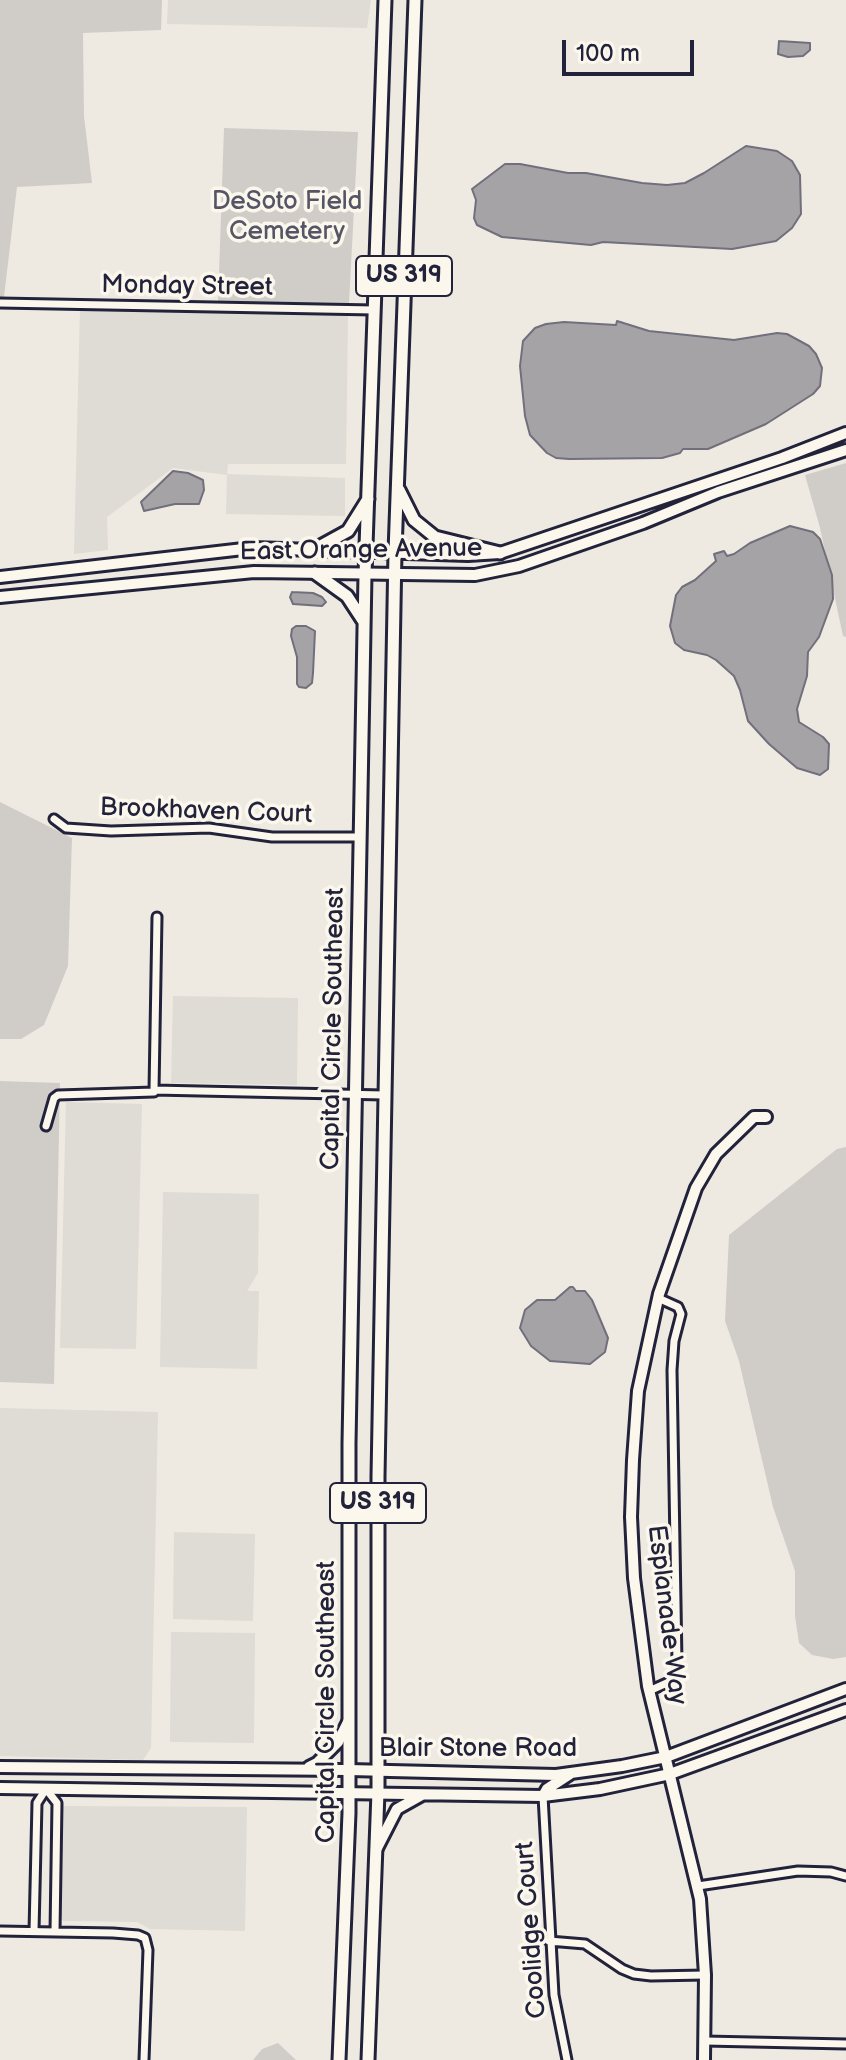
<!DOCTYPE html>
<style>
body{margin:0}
#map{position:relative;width:846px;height:2060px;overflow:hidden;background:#eeeae2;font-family:"Balsamiq Sans",sans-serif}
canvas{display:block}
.scale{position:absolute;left:562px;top:40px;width:132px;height:36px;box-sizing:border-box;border:4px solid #22223b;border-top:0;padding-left:10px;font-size:24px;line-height:28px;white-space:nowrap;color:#22223b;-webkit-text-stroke:6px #fbf7ec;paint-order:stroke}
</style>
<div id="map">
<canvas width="846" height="2060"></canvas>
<div class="scale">100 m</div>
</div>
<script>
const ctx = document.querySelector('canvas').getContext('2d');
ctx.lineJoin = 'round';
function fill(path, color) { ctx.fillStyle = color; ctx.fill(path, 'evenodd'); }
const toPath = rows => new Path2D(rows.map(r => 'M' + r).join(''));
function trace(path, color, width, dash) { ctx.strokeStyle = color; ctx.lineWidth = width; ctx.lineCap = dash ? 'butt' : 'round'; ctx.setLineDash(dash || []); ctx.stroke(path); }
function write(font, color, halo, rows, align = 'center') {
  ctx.font = font + ' "Balsamiq Sans",sans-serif'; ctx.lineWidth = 7; ctx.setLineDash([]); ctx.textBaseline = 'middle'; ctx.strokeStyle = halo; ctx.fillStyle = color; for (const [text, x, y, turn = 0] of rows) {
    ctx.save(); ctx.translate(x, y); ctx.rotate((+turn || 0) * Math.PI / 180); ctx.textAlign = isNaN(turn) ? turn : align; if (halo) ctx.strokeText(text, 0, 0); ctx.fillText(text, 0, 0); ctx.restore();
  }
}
fill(toPath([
 [168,0,371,0,367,28,167,24],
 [80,307,348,315,346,464,228,464,227,474,345,478,345,516,226,514,227,475,173,468,107,517,108,550,74,554],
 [173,996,298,998,297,1085,171,1083],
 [66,1102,142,1104,136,1349,60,1348],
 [163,1192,259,1194,258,1273,247,1291,259,1291,257,1369,160,1367],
 [0,1408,158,1412,151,1748,143,1760,0,1756],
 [174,1532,255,1534,253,1621,173,1619],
 [171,1632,255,1633,254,1743,170,1742],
 [62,1806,247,1807,245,1931,150,1929,137,1922,63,1921,61,1916]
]), '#dfdbd5');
fill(toPath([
 [0,0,162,0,161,30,83,33,84,116,92,183,17,187,4,297,0,297],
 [224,128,358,132,349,304,218,302],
 [846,463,846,637,843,636,820,528,805,475],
 [0,802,72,838,68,966,44,1025,21,1039,0,1039],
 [0,1081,60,1083,54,1384,0,1382],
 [846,1147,846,1657,833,1659,812,1655,799,1643,795,1616,795,1571,773,1507,739,1361,725,1321,729,1235,837,1149],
 [278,2043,296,2060,253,2060,262,2049]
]), '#d0cdc9');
const water = toPath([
 [779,41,810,43,810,50,803,56,788,57,778,54,779,41],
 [746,146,777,151,792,161,800,175,801,214,792,228,776,241,732,249,603,242,591,245,502,237,477,225,474,218,476,200,472,189,505,164,520,164,568,173,586,173,642,183,667,185,685,183,704,173,746,146],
 [617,321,649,331,734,340,777,333,787,334,809,346,816,354,822,368,820,386,813,394,766,424,708,449,683,449,680,453,662,458,569,459,556,458,547,453,530,435,525,416,520,366,523,341,535,328,546,324,564,322,616,325,617,321],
 [173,471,188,473,203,480,204,490,199,504,175,504,144,511,141,502,173,471],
 [790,526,813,532,820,539,832,575,833,599,819,637,808,652,807,676,797,709,799,722,823,737,829,744,828,769,820,775,797,768,769,744,748,721,740,690,734,676,716,660,707,655,684,650,675,643,670,626,676,595,682,587,695,580,716,561,714,554,724,551,727,556,734,554,750,543,790,526],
 [292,592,313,593,322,597,326,602,322,606,293,604,290,597,292,592],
 [296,626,306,626,315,631,313,673,312,683,306,688,299,687,297,684,297,657,291,636,292,629,296,626],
 [570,1287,573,1287,576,1291,585,1291,592,1300,608,1338,605,1352,590,1364,550,1361,531,1346,520,1328,525,1310,537,1300,555,1300,570,1287]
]);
fill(water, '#a6a3a7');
trace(water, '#716f7c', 2);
const street = toPath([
 [0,303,374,310],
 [54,819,66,828,111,831,209,828,272,837,360,837],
 [157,917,154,1090,384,1095],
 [46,1126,54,1098,58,1095,154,1092],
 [649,1691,669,1682,676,1671,677,1662,672,1370,674,1341,681,1314,678,1307,658,1298],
 [543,1796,554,1995,567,2060],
 [698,1886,798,1871,831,1872,846,1876],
 [0,1931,113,1933,138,1935,145,1938,148,1950,144,2060],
 [34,1931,37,1803,46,1789,57,1803,55,1931],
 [549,1941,585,1944,622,1969,634,1974,651,1976,705,1975],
 [705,2041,846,2044]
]);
const secondary = toPath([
 [0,577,252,548,468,555,500,553,782,458,846,433],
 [0,597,254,572,475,575,519,566,643,523,718,492,846,450],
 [0,1767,349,1770,556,1775,622,1766,666,1757,846,1689],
 [309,1767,317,1763,338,1742,349,1720],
 [0,1788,543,1796,600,1789,670,1774,846,1710],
 [543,1796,547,1789,570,1774],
 [376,1850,397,1809,422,1795],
 [704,2060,705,1975,700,1899,648,1686,634,1578,631,1517,633,1460,638,1391,659,1294,696,1188,716,1154,754,1117,766,1117]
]);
const primary = toPath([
 [399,490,414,520,435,537,500,553],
 [317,548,348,531,368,499],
 [315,573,347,596,364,622],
 [339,2060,349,1813,349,1443,365,575,385,0],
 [368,2060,378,1792,378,1476,395,552,415,0]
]);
trace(street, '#22223b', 13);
trace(secondary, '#22223b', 16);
trace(primary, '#22223b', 17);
trace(street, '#fbf7ec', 7);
trace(secondary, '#fbf7ec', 10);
trace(primary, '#fbf7ec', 11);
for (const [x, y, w] of [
 [404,276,96],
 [378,1503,96]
]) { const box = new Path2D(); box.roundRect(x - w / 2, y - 20, w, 40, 6); ctx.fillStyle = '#fbf7ec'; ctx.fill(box); trace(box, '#22223b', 2); }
write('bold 24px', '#22223b', null, [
 ["US 319",404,276],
 ["US 319",378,1503]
]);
write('26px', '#565566', '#fbf7ec', [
 ["DeSoto Field",287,202],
 ["Cemetery",287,232]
]);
write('26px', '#22223b', '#fbf7ec', [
 ["Monday Street",187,287,1],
 ["East Orange Avenue",361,551,-1],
 ["Brookhaven Court",206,812,2],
 ["Capital Circle Southeast",334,1029,-89],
 ["Esplanade Way",666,1615,83],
 ["Capital Circle Southeast",327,1702,-90],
 ["Blair Stone Road",478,1749],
 ["Coolidge Court",532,1930,-94]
]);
</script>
